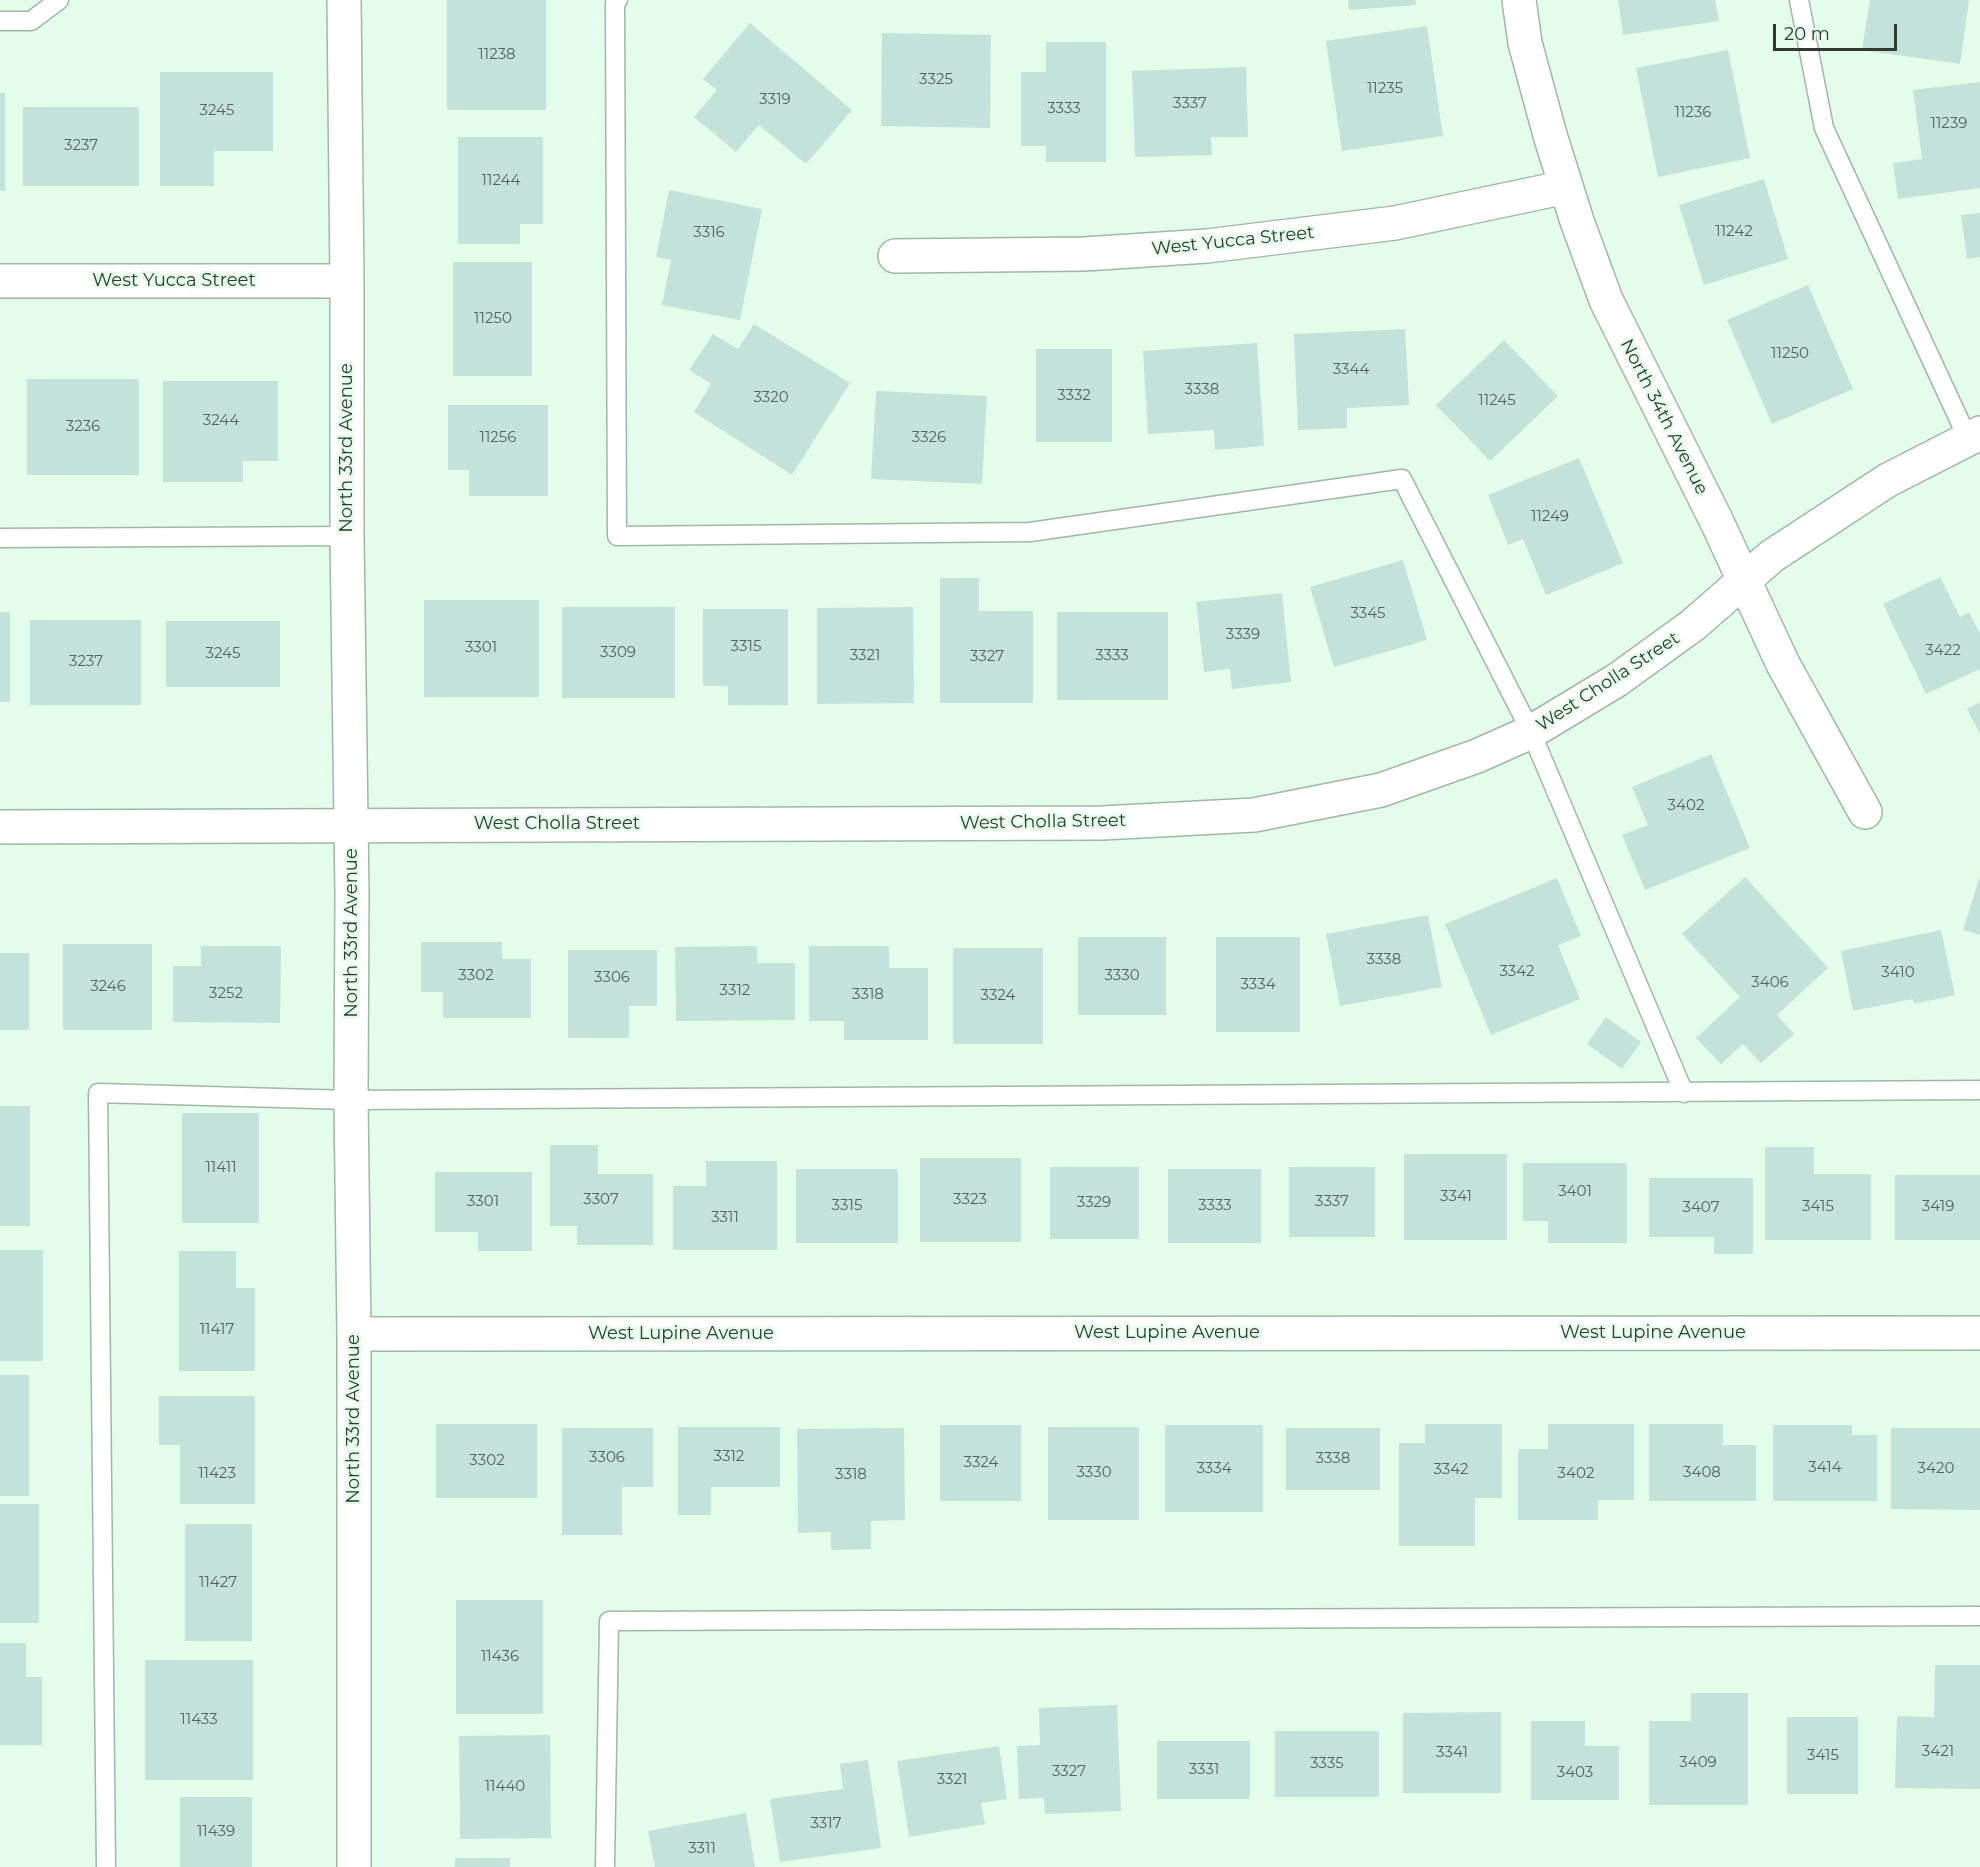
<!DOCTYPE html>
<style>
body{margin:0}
#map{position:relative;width:1980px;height:1867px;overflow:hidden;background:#e4fcea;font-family:Montserrat,sans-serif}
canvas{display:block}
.scale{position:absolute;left:1773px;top:24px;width:124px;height:27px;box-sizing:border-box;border:3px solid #303932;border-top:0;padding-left:8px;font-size:18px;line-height:21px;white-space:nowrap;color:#303932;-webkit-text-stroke:4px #e4fcea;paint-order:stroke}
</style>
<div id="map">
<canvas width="1980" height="1867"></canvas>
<div class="scale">20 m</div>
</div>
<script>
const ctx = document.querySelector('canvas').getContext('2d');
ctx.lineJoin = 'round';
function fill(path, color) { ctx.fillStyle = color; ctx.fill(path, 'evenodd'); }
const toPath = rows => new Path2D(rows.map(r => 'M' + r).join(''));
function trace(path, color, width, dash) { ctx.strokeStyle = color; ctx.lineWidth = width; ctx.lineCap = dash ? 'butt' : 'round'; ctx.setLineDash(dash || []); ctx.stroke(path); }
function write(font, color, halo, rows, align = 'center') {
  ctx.font = font + ' Montserrat,sans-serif'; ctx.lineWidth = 5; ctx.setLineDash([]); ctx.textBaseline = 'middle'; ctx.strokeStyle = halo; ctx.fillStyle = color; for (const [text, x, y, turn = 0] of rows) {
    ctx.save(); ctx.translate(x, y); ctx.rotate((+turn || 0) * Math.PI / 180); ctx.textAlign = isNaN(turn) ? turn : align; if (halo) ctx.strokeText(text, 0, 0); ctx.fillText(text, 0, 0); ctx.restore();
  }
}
fill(toPath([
 [447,0,546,0,546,110,447,110],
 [1348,0,1415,0,1416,5,1349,10],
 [1618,0,1715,0,1719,21,1623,35],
 [1870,0,1969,0,1960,64,1862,50],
 [750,23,852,110,806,164,759,125,736,152,694,117,717,90,703,79],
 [1427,26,1443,136,1342,151,1326,41],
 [882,33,991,35,990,128,881,126],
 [1046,42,1106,42,1106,162,1046,162,1046,146,1021,146,1021,72,1046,72],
 [1728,50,1750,158,1658,177,1636,68],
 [1246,67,1248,137,1211,137,1212,155,1135,157,1132,71],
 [160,72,273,72,273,151,214,151,214,186,160,186],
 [1980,82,1980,188,1898,199,1893,163,1922,159,1913,90],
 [0,93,5,93,5,191,0,191],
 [23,107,139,107,139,186,23,186],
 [458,137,543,137,543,224,520,224,520,244,458,244],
 [1764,179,1788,259,1704,285,1679,205],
 [669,190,762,209,740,320,662,305,671,260,656,257],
 [1980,213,1980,257,1967,259,1961,215],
 [453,262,532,262,532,376,453,376],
 [1808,285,1853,389,1772,424,1727,320],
 [754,324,850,383,792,475,694,412,711,384,689,370,713,334,738,349],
 [1405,329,1409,405,1347,408,1347,428,1298,430,1294,334],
 [1504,340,1558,396,1490,461,1436,405],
 [1257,343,1264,446,1215,450,1214,430,1148,434,1143,351],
 [1036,349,1112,349,1112,442,1036,442],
 [27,379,139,379,139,475,27,475],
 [163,381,278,381,278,461,243,461,243,482,163,482],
 [876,391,987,396,982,484,871,479],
 [448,405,548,405,548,496,469,496,469,470,448,470],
 [1579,458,1623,563,1546,595,1523,539,1508,545,1488,495],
 [1403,560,1427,640,1334,667,1310,587],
 [1940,577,1960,617,1969,612,1980,634,1980,669,1926,694,1883,604],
 [940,578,979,578,979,611,1033,611,1033,703,940,703],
 [1282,593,1291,682,1232,689,1230,669,1204,672,1196,602],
 [424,600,539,600,539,697,424,697],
 [562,607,675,607,675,698,562,698],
 [913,607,914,703,817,704,817,608],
 [703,609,788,609,788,705,728,705,728,686,703,686],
 [0,612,10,612,10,702,0,702],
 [1057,612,1168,612,1168,700,1057,700],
 [30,620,141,620,141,705,30,705],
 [166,621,280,621,280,687,166,687],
 [1980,702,1980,734,1967,709],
 [1711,754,1750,848,1645,890,1622,835,1648,825,1632,787],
 [1980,876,1980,935,1963,930],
 [1745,877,1828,968,1777,1015,1794,1034,1761,1063,1743,1044,1721,1064,1696,1038,1740,997,1682,934],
 [1557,878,1581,936,1558,945,1580,999,1491,1035,1445,924],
 [1428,915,1442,987,1340,1006,1326,934],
 [1941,930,1955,995,1914,1004,1913,999,1853,1011,1841,951],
 [1078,937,1166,937,1166,1015,1078,1015],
 [1216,937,1300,937,1300,1032,1216,1032],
 [421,942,502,942,502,959,531,959,531,1018,443,1018,443,992,421,992],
 [63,944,152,944,152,1030,63,1030],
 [201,946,281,946,280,1023,173,1022,173,966,201,966],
 [757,946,757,963,795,963,795,1020,676,1021,675,947],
 [809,946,889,946,889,968,928,968,928,1040,844,1040,844,1021,809,1021],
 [953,948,1043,948,1043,1044,953,1044],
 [568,950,657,950,657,1006,629,1006,629,1038,568,1038],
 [0,953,29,953,29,1030,0,1030],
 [1606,1017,1641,1042,1622,1069,1587,1044],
 [0,1106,30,1106,30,1226,0,1226],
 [182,1113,259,1113,259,1223,182,1223],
 [550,1145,598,1145,598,1174,653,1174,653,1245,577,1245,577,1226,550,1226],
 [1765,1147,1814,1147,1814,1174,1871,1174,1871,1240,1765,1240],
 [1404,1154,1507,1154,1507,1240,1404,1240],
 [920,1158,1021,1158,1021,1242,920,1242],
 [706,1161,777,1161,777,1250,673,1250,673,1186,706,1186],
 [1523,1163,1627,1163,1627,1243,1548,1243,1548,1221,1523,1221],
 [1050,1167,1139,1167,1139,1239,1050,1239],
 [1289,1167,1375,1167,1375,1237,1289,1237],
 [796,1169,898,1169,898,1243,796,1243],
 [1168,1169,1261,1169,1261,1243,1168,1243],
 [435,1172,532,1172,532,1251,478,1251,478,1232,435,1232],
 [1895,1175,1980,1175,1980,1240,1895,1240],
 [1649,1178,1753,1178,1753,1254,1714,1254,1714,1237,1649,1237],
 [0,1250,43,1250,43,1361,0,1361],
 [179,1251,236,1251,236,1288,255,1288,255,1371,179,1371],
 [0,1375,29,1375,29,1496,0,1496],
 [159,1396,255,1396,255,1504,180,1504,180,1445,159,1445],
 [436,1424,537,1424,537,1498,436,1498],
 [1425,1424,1502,1424,1502,1498,1475,1498,1475,1546,1399,1546,1399,1443,1425,1443],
 [1548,1424,1634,1424,1634,1500,1598,1500,1598,1520,1518,1520,1518,1449,1548,1449],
 [1649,1424,1723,1424,1723,1445,1756,1445,1756,1501,1649,1501],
 [940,1425,1021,1425,1021,1501,940,1501],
 [1165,1425,1263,1425,1263,1512,1165,1512],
 [1773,1425,1852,1425,1852,1435,1877,1435,1877,1501,1773,1501],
 [678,1427,780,1427,780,1487,711,1487,711,1515,678,1515],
 [1048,1427,1139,1427,1139,1520,1048,1520],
 [562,1428,653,1428,653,1487,622,1487,622,1535,562,1535],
 [904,1428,905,1520,871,1521,871,1549,831,1550,831,1532,798,1533,797,1429],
 [1286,1428,1380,1428,1380,1490,1286,1490],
 [1891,1428,1980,1428,1980,1510,1891,1509],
 [0,1504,39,1504,39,1623,0,1623],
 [185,1524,252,1524,252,1641,185,1641],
 [456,1600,543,1600,543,1714,456,1714],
 [0,1643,26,1643,26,1677,42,1677,42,1745,0,1745],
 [145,1660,253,1660,253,1780,145,1780],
 [1935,1665,1980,1665,1980,1789,1895,1788,1897,1716,1934,1717],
 [1691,1693,1748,1693,1748,1805,1649,1805,1649,1721,1691,1721],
 [1117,1705,1121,1811,1045,1814,1044,1798,1019,1799,1017,1746,1040,1745,1039,1708],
 [1501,1712,1501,1793,1403,1793,1403,1713],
 [1787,1717,1858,1717,1858,1794,1787,1794],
 [1531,1721,1585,1721,1585,1746,1619,1746,1619,1800,1531,1800],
 [1275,1731,1379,1731,1379,1797,1275,1797],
 [550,1735,551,1838,460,1839,459,1736],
 [1157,1741,1250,1741,1250,1799,1157,1799],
 [999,1746,1007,1799,981,1803,985,1824,909,1837,897,1761],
 [868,1760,881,1848,780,1862,770,1799,843,1789,840,1764],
 [180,1797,252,1797,252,1867,180,1867],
 [746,1813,755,1867,655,1867,648,1831],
 [455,1858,510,1858,510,1867,455,1867]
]), '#c3e2d9');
const lane = toPath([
 [618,0,615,3,617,536,1030,532,1402,479,1531,732,1684,1093],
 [1799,0,1824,128,1968,439],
 [0,21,31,21,59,0],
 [0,538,347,536],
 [106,1867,98,1093,351,1100,1980,1090],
 [605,1867,609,1621,1980,1616]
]);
const street = toPath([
 [344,0,347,281,347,536,352,893,351,1100,354,1334,354,1867],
 [1519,0,1525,43,1550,135,1577,221,1606,300,1716,520,1783,664,1865,812],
 [895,256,1084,254,1207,246,1395,223,1566,187],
 [0,281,347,281],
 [354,1334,1980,1333]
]);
const secondary = toPath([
 [0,827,1102,823,1254,815,1381,790,1477,756,1531,732,1617,680,1693,625,1772,556,1888,480,1980,433]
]);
trace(lane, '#a0b7a6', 21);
trace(street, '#a0b7a6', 36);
trace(secondary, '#a0b7a6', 36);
trace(lane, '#fff', 18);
trace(street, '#fff', 33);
trace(secondary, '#fff', 33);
write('15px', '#55635c', null, [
 ["11238",497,55],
 ["3325",936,80],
 ["11235",1385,89],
 ["3319",775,100],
 ["3337",1190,104],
 ["3333",1064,109],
 ["3245",217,111],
 ["11236",1693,113],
 ["11239",1949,124],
 ["3237",81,146],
 ["11244",501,181],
 ["11242",1734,232],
 ["3316",709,233],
 ["11250",493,319],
 ["11250",1790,354],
 ["3344",1351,370],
 ["3338",1202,390],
 ["3332",1074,396],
 ["3320",771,398],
 ["11245",1497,401],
 ["3244",221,421],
 ["3236",83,427],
 ["11256",498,438],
 ["3326",929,438],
 ["11249",1550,517],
 ["3345",1368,614],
 ["3339",1243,635],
 ["3315",746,647],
 ["3301",481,648],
 ["3422",1943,651],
 ["3309",618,653],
 ["3245",223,654],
 ["3321",865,656],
 ["3333",1112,656],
 ["3327",987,657],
 ["3237",86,662],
 ["3402",1686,806],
 ["3338",1384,960],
 ["3342",1517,972],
 ["3410",1898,973],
 ["3302",476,976],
 ["3330",1122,976],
 ["3306",612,978],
 ["3406",1770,983],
 ["3334",1258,985],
 ["3246",108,987],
 ["3312",735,991],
 ["3252",226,994],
 ["3318",868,995],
 ["3324",998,996],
 ["11411",221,1168],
 ["3401",1575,1192],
 ["3341",1456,1197],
 ["3307",601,1200],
 ["3323",970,1200],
 ["3301",483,1202],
 ["3337",1332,1202],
 ["3329",1094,1203],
 ["3315",847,1206],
 ["3333",1215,1206],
 ["3415",1818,1207],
 ["3419",1938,1207],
 ["3407",1701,1208],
 ["3311",725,1218],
 ["11417",217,1330],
 ["3312",729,1457],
 ["3306",607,1458],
 ["3338",1333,1459],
 ["3302",487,1461],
 ["3324",981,1463],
 ["3414",1825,1468],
 ["3334",1214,1469],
 ["3420",1936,1469],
 ["3342",1451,1470],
 ["3330",1094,1473],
 ["3408",1702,1473],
 ["11423",217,1474],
 ["3402",1576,1474],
 ["3318",851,1475],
 ["11427",218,1583],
 ["11436",500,1657],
 ["11433",199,1720],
 ["3421",1938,1752],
 ["3341",1452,1753],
 ["3415",1823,1756],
 ["3409",1698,1763],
 ["3335",1327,1764],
 ["3331",1204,1770],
 ["3327",1069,1772],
 ["3403",1575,1773],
 ["3321",952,1780],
 ["11440",505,1787],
 ["3317",826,1824],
 ["11439",216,1832],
 ["3311",702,1849]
]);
write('18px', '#303932', '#e4fcea', [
 ["West Yucca Street",1233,241,-6],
 ["West Yucca Street",174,281],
 ["North 34th Avenue",1664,417,63],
 ["North 33rd Avenue",347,448,-90],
 ["West Cholla Street",1608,682,-33],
 ["West Cholla Street",1043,822,-1],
 ["West Cholla Street",557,824],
 ["North 33rd Avenue",352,933,-90],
 ["West Lupine Avenue",1167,1333],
 ["West Lupine Avenue",1653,1333],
 ["West Lupine Avenue",681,1334],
 ["North 33rd Avenue",354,1419,-90]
]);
</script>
